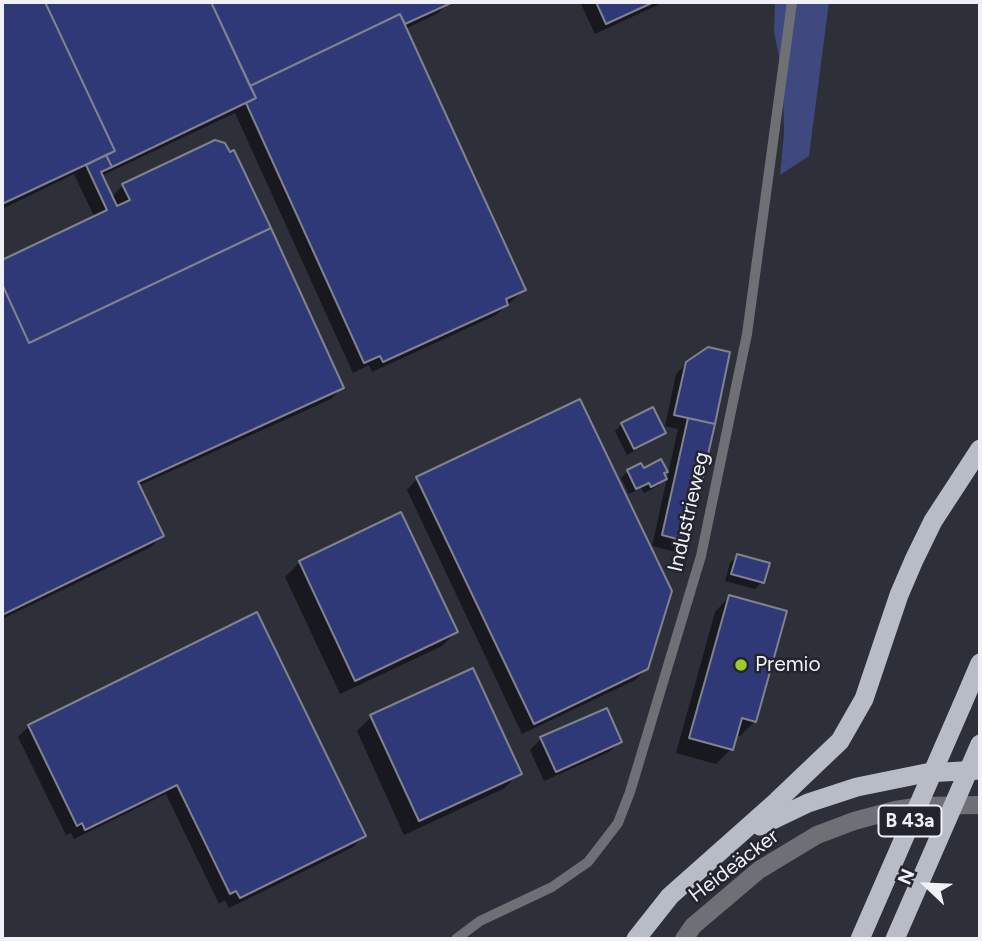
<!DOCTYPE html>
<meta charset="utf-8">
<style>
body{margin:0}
#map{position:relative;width:982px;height:941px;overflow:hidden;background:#2d2f39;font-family:Figtree,sans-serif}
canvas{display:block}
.frame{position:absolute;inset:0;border:4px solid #eff1f7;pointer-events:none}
.north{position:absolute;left:891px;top:850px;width:70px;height:70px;-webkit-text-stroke:5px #23252e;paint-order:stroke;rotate:293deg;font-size:19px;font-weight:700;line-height:28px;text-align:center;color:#eff1f7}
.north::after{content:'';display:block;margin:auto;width:24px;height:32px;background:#eff1f7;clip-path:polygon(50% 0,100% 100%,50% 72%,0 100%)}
</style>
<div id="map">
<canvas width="982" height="941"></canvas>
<div class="frame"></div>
<div class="north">N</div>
</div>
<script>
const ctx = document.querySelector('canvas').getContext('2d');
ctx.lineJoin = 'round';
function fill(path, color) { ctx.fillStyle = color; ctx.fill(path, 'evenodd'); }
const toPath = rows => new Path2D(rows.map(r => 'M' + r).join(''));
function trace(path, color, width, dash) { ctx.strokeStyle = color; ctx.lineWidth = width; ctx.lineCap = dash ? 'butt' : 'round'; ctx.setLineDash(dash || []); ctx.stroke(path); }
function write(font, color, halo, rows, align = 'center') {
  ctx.font = font + ' Figtree,sans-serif'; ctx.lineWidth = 5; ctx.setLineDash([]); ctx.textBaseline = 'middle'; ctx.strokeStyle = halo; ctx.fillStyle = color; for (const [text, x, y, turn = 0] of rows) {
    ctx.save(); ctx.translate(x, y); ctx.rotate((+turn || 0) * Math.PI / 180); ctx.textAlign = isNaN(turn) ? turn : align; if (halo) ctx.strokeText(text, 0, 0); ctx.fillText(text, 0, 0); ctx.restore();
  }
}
fill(toPath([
 [775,2,829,2,809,156,780,175,784,134,783,76,774,32]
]), '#3f497f');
fill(toPath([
 [2,2,449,2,438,13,405,29,524,290,496,315,372,372,369,365,353,373,235,113,101,176,111,198,123,185,342,388,331,399,138,486,162,536,151,547,2,619,2,262,95,218,74,174,2,209],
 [584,2,664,2,595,34,581,4],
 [708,349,687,541,676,552,652,546,678,429,665,426,676,374,687,363],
 [652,409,663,432,656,439,627,455,615,431,622,424],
 [643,470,663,474,665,479,658,486,644,493,641,488,629,494,621,478,628,471],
 [417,479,647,669,635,680,522,734,407,490],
 [737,556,762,582,755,589,725,581,730,563],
 [300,562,456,632,442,646,340,694,285,577],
 [729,597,755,721,740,736,735,735,731,749,716,764,676,753,715,612],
 [371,717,519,773,505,788,404,835,357,731],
 [29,726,364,836,353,847,229,908,225,900,219,904,166,794,74,839,71,833,66,835,18,737],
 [541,739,620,742,609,752,544,781,530,750]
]), '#0007');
const building = toPath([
 [2,2,45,2,115,151,2,204,2,2],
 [45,2,211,2,256,98,112,167,106,155,115,151,45,2],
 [211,2,451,2,451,3,405,24,400,14,250,86,211,2],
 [596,2,654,2,606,24,596,2],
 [400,14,526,290,506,299,508,305,383,362,380,356,364,363,246,103,256,98,250,86,400,14],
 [215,140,225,143,230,152,234,150,271,228,29,343,2,284,2,260,107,210,86,165,106,155,112,167,101,172,117,206,130,200,122,184,215,140],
 [271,228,344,388,138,482,164,536,2,615,2,284,29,343,271,228],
 [708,347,730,352,715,424,674,415,686,362,708,347],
 [580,399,672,591,648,669,534,724,416,477,580,399],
 [653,407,666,433,634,449,621,423,653,407],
 [688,418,715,424,688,542,662,535,688,418],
 [661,459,668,472,664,473,667,479,651,487,649,483,636,489,627,470,641,463,644,468,661,459],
 [401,512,458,632,355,681,299,561,401,512],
 [737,554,770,563,764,583,731,574,737,554],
 [729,595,787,611,756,722,742,718,733,750,689,738,729,595],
 [257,612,366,836,240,898,236,891,230,894,177,785,85,830,82,823,77,826,28,725,257,612],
 [473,668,522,774,419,821,370,715,473,668],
 [607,708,622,742,556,772,540,737,607,708]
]);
fill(building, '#303978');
trace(building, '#80838e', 2);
trace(toPath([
 [456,939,480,921,552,887,588,862,618,823,630,792,701,556,747,334,792,2]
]), '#6e7075', 10);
trace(toPath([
 [684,939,693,926,759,870,817,835,854,821,895,810,922,806,980,805]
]), '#6e7075', 18);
trace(toPath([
 [962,705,980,663],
 [760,826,808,803,857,787,926,773,980,770],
 [636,939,670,896,777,801,840,741,864,699,899,595,914,560,933,521,980,449]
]), '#b8bcc6', 19);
trace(toPath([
 [860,939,962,705],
 [895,939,980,744]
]), '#b8bcc6', 19);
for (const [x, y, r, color] of [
 [741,665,7,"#a0c92b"]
]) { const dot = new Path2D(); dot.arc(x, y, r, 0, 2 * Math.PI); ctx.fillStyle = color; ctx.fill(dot); trace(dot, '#23252e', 2.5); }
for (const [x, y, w] of [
 [910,821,63]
]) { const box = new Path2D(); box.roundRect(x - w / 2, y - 15.5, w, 31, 5); ctx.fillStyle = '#23252e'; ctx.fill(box); trace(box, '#eff1f7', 2); }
write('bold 19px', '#eff1f7', null, [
 ["B 43a",910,821]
]);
write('21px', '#eff1f7', '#23252e', [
 ["Industrieweg",689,512,-77],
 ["Heideäcker",734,866,-37]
]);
write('21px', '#eff1f7', '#23252e', [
 ["Premio",755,665]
], 'left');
</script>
